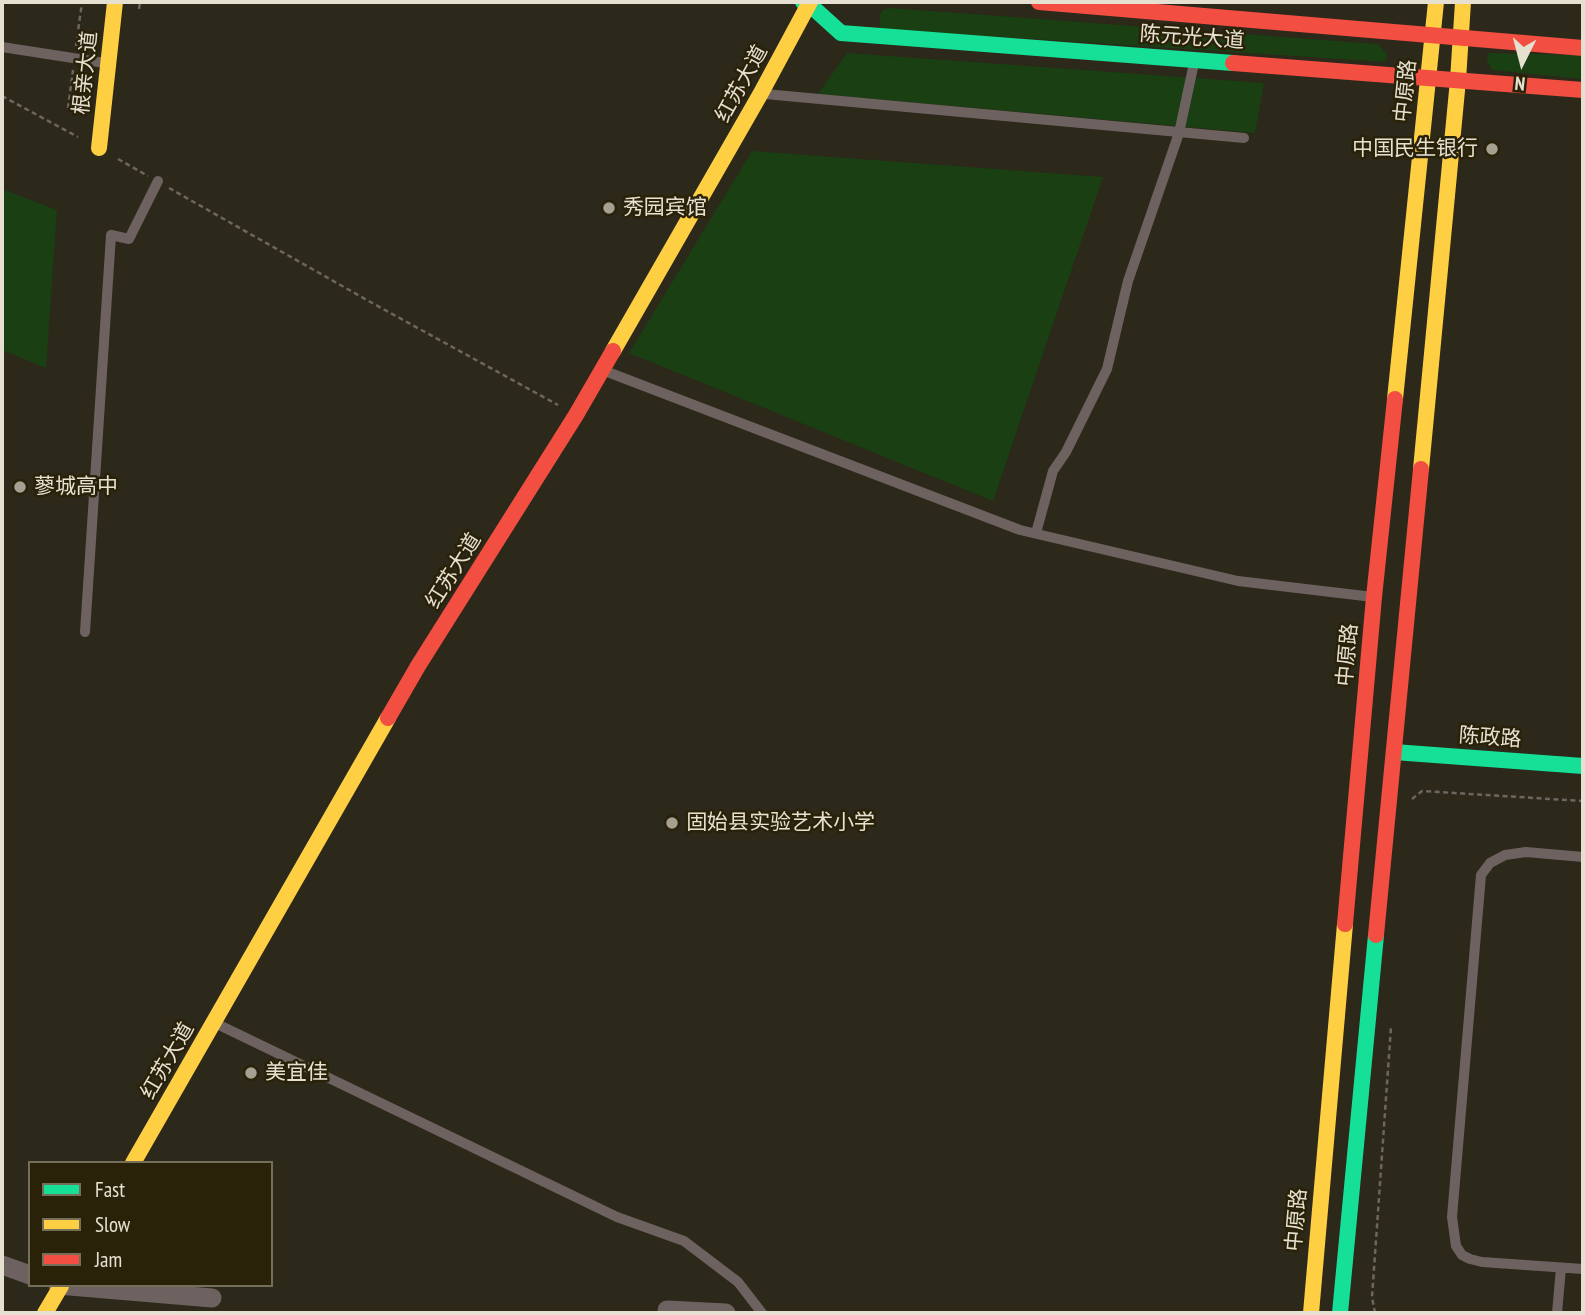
<!DOCTYPE html>
<meta charset="utf-8">
<style>
body{margin:0}
#map{position:relative;width:1585px;height:1315px;overflow:hidden;background:#2c281a;font-family:"PT Sans Narrow",sans-serif}
canvas{display:block}
.frame{position:absolute;inset:0;border:4px solid #e6e0d1;pointer-events:none}
.legend{position:absolute;left:28px;top:1161px;width:245px;height:126px;box-sizing:border-box;background:#2a2208;border:2px solid #756e58;margin:0;padding:9px 12px;list-style:none;font-size:21px;color:#e6e0d1}
.legend li{display:flex;align-items:center;gap:14px;height:35px}
.legend b{width:35px;border:2px solid #756e58}
.north{position:absolute;left:1487px;top:28px;width:70px;height:70px;-webkit-text-stroke:5px #2a2208;paint-order:stroke;rotate:186deg;font-size:19px;font-weight:700;line-height:28px;text-align:center;color:#e6e0d1}
.north::after{content:'';display:block;margin:auto;width:24px;height:32px;background:#e6e0d1;clip-path:polygon(50% 0,100% 100%,50% 72%,0 100%)}
</style>
<div id="map">
<canvas width="1585" height="1315"></canvas>
<div class="frame"></div>
<ul class="legend">
<li><b style="height:9px;background:#16e098"></b>Fast</li>
<li><b style="height:9px;background:#ffcf43"></b>Slow</li>
<li><b style="height:9px;background:#f24e42"></b>Jam</li>
</ul>
<div class="north">N</div>
</div>
<script>
const ctx = document.querySelector('canvas').getContext('2d');
ctx.lineJoin = 'round';
function fill(path, color) { ctx.fillStyle = color; ctx.fill(path, 'evenodd'); }
const toPath = rows => new Path2D(rows.map(r => 'M' + r).join(''));
function trace(path, color, width, dash) { ctx.strokeStyle = color; ctx.lineWidth = width; ctx.lineCap = dash ? 'butt' : 'round'; ctx.setLineDash(dash || []); ctx.stroke(path); }
function write(font, color, halo, rows, align = 'center') {
  ctx.font = font + ' "PT Sans Narrow","Noto Sans SC",sans-serif'; ctx.lineWidth = 5; ctx.setLineDash([]); ctx.textBaseline = 'middle'; ctx.strokeStyle = halo; ctx.fillStyle = color; for (const [text, x, y, turn = 0] of rows) {
    ctx.save(); ctx.translate(x, y); ctx.rotate((+turn || 0) * Math.PI / 180); ctx.textAlign = isNaN(turn) ? turn : align; if (halo) ctx.strokeText(text, 0, 0); ctx.fillText(text, 0, 0); ctx.restore();
  }
}
fill(toPath([
 [891,8,1378,44,1387,54,1386,62,880,29,880,14,883,10],
 [847,53,1264,83,1255,133,818,94],
 [1488,53,1583,55,1583,79,1492,70,1487,61],
 [752,151,1103,177,993,501,629,353],
 [2,189,57,210,46,368,2,350]
]), '#1a3f13');
trace(toPath([
 [139,9,140,2],
 [76,46,82,2],
 [2,96,78,137],
 [68,108,73,70],
 [118,159,148,176],
 [169,188,374,304,558,405],
 [1412,799,1422,791,1583,801],
 [1375,1313,1372,1297,1391,1027]
]), '#6d6560', 2.5, [5, 3.5]);
trace(toPath([
 [2,47,105,63],
 [765,94,1244,138],
 [605,371,1020,530,1238,581,1373,597],
 [1036,533,1053,471,1066,452,1107,369,1128,281,1179,133,1194,63],
 [85,632,111,235,129,239,158,181],
 [1583,857,1526,852,1505,855,1490,863,1481,875,1452,1217,1456,1246,1462,1255,1470,1259,1482,1262,1583,1269],
 [217,1024,617,1217,684,1241,738,1282,762,1313],
 [1557,1313,1561,1268]
]), '#6d6260', 10);
trace(toPath([
 [2,1265,30,1275],
 [58,1285,212,1298],
 [667,1313,667,1310,726,1313]
]), '#6d6260', 19);
trace(toPath([
 [803,2,809,4,841,33,1233,63],
 [1394,752,1583,766],
 [1340,1313,1376,935]
]), '#16e098', 16);
trace(toPath([
 [99,148,115,2],
 [613,351,761,93,810,2],
 [1395,399,1436,2],
 [1421,469,1458,80,1463,2],
 [133,1163,388,718],
 [45,1313,61,1286],
 [1311,1313,1345,924]
]), '#ffcf43', 16);
trace(toPath([
 [1039,2,1583,48],
 [1233,63,1583,90],
 [388,718,418,666,576,415,613,351],
 [1345,924,1374,597,1395,399],
 [1376,935,1421,469]
]), '#f24e42', 16);
for (const [x, y, r, color] of [
 [1492,149,7,"#a5a091"],
 [609,208,7,"#a5a091"],
 [20,487,7,"#a5a091"],
 [672,823,7,"#a5a091"],
 [251,1073,7,"#a5a091"]
]) { const dot = new Path2D(); dot.arc(x, y, r, 0, 2 * Math.PI); ctx.fillStyle = color; ctx.fill(dot); trace(dot, '#2a2208', 2.5); }
write('21px', '#e6e0d1', '#2a2208', [
 ["陈元光大道",1192,38,4],
 ["根亲大道",86,73,-84],
 ["红苏大道",742,84,-61],
 ["中原路",1406,91,-84],
 ["红苏大道",454,571,-58],
 ["中原路",1348,655,-85],
 ["陈政路",1490,738,4],
 ["红苏大道",168,1061,-60],
 ["中原路",1297,1220,-85]
]);
write('21px', '#e6e0d1', '#2a2208', [
 ["中国民生银行",1478,149,"right"],
 ["秀园宾馆",623,208],
 ["蓼城高中",34,487],
 ["固始县实验艺术小学",686,823],
 ["美宜佳",265,1073]
], 'left');
</script>
